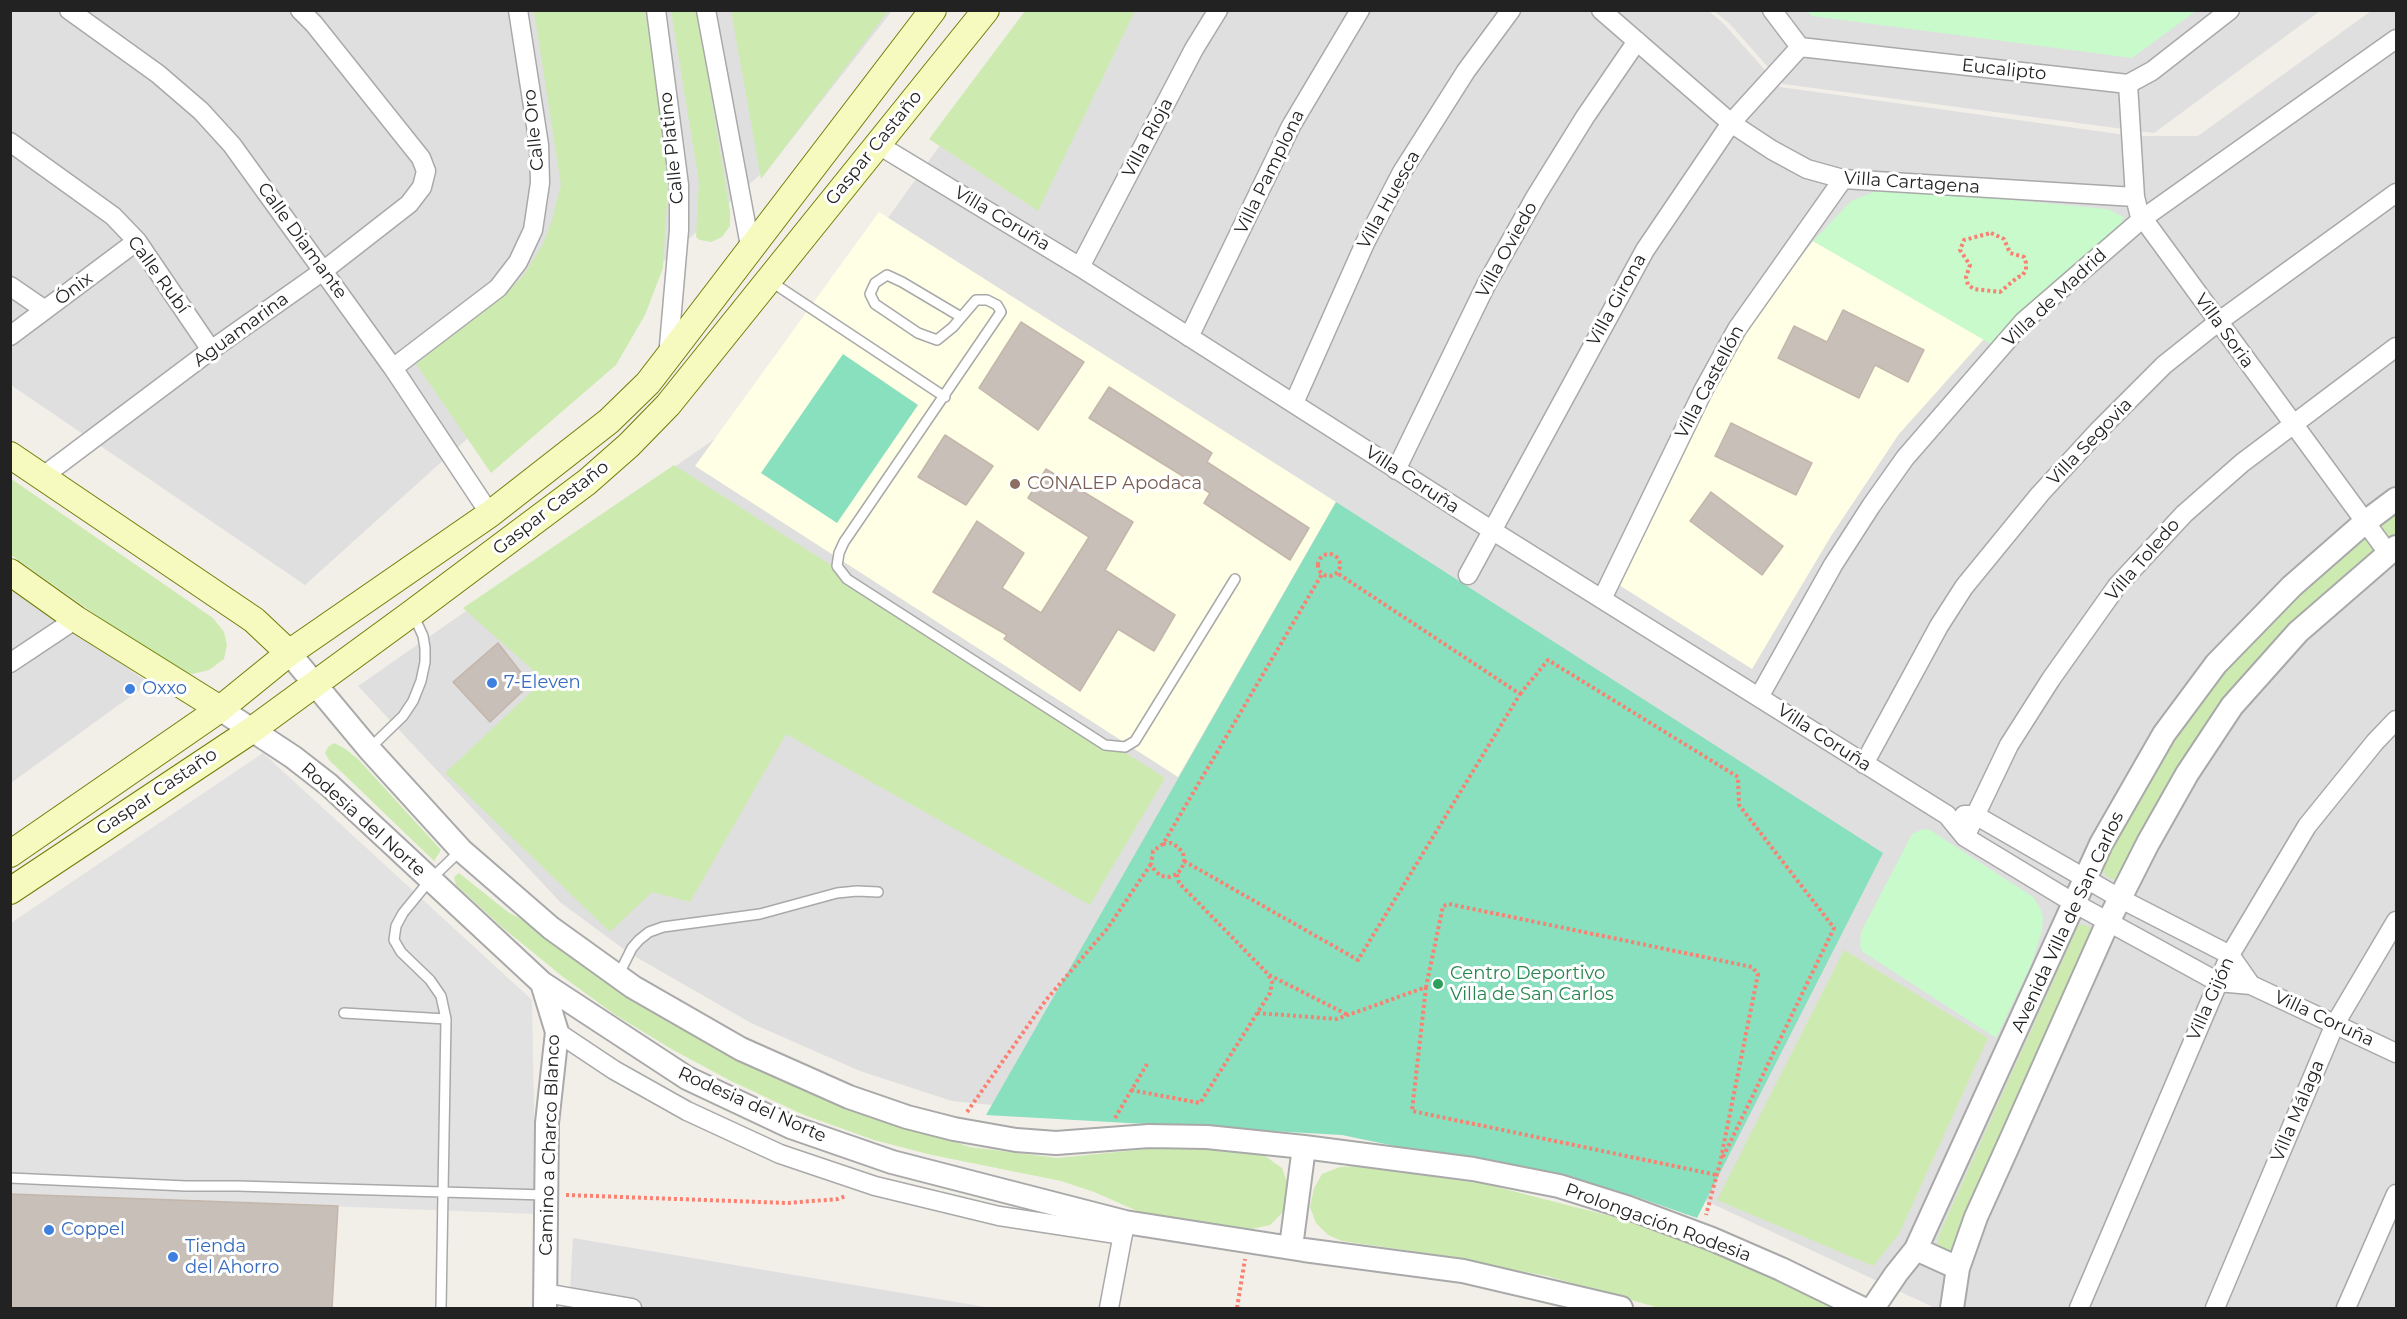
<!DOCTYPE html>
<meta charset="utf-8">
<style>
body{margin:0}
#map{position:relative;width:2407px;height:1319px;overflow:hidden;background:#f2efe9;font-family:Montserrat,sans-serif}
canvas{display:block}
.frame{position:absolute;inset:0;border:12px solid #222;pointer-events:none}
</style>
<div id="map">
<canvas width="2407" height="1319"></canvas>
<div class="frame"></div>
</div>
<script>
const ctx = document.querySelector('canvas').getContext('2d');
ctx.lineJoin = 'round';
function fill(path, color) { ctx.fillStyle = color; ctx.fill(path, 'evenodd'); }
const toPath = rows => new Path2D(rows.map(r => 'M' + r).join(''));
function trace(path, color, width, dash) { ctx.strokeStyle = color; ctx.lineWidth = width; ctx.lineCap = dash ? 'butt' : 'round'; ctx.setLineDash(dash || []); ctx.stroke(path); }
function write(font, color, halo, rows, align = 'center') {
  ctx.font = font + ' Montserrat,sans-serif'; ctx.lineWidth = 6; ctx.setLineDash([]); ctx.textBaseline = 'middle'; ctx.strokeStyle = halo; ctx.fillStyle = color; for (const [text, x, y, turn = 0] of rows) {
    ctx.save(); ctx.translate(x, y); ctx.rotate((+turn || 0) * Math.PI / 180); ctx.textAlign = isNaN(turn) ? turn : align; if (halo) ctx.strokeText(text, 0, 0); ctx.fillText(text, 0, 0); ctx.restore();
  }
}
fill(toPath([
 [10,11,892,11,773,163,305,585,11,385],
 [1036,11,1709,11,1724,24,1780,87,2133,136,2198,136,2371,11,2396,11,2396,1308,1935,1308,1704,1200,1354,1126,1090,1115,952,1101,860,1071,751,1023,629,953,561,903,358,686,745,418],
 [1714,11,2320,11,2154,133,1783,84,1729,23],
 [10,586,149,683,11,783,10,783],
 [573,1238,992,1308,569,1308]
]), '#e0dfdf');
fill(toPath([
 [879,212,1336,502,1178,777,695,466],
 [1813,241,1984,339,1899,434,1831,536,1752,669,1619,585,1739,339]
]), '#ffffe5');
fill(toPath([
 [534,11,645,11,669,164,663,268,645,315,616,365,491,473,416,364,507,292,523,276,543,244,552,220,561,185],
 [671,11,697,11,730,211,730,226,722,237,711,242,700,240,696,237,699,182],
 [731,11,888,11,761,179],
 [1025,11,1135,11,1038,211,929,139],
 [674,465,1165,778,1090,905,786,734,690,902,652,892,610,932,445,773,544,680,463,608],
 [10,478,213,618,224,632,227,645,224,659,209,670,192,674,171,668,11,555],
 [2396,511,2396,537,2183,760,2153,810,2119,877,2116,880,2107,877,2102,868,2156,765,2206,691,2273,615,2345,549],
 [334,743,344,748,358,759,441,850,434,861,329,760,325,753,328,747],
 [459,873,508,912,880,1117,970,1147,1057,1158,1166,1147,1252,1152,1265,1156,1282,1168,1287,1182,1288,1199,1283,1212,1270,1225,1247,1230,1142,1213,1094,1192,1061,1181,932,1155,874,1140,804,1115,731,1081,673,1050,614,1014,563,977,503,928,456,885,454,877],
 [2083,924,2090,927,2094,932,1953,1247,1948,1251,1944,1250,1938,1244,1938,1237,2078,926],
 [1844,950,1988,1038,1899,1234,1873,1266,1717,1200],
 [1360,1166,1485,1184,1669,1231,1817,1292,1832,1305,1833,1308,1659,1308,1547,1276,1425,1253,1342,1241,1328,1235,1316,1223,1310,1207,1314,1188,1322,1174,1340,1167]
]), '#cdebb0');
fill(toPath([
 [1807,11,2196,11,2132,58,1812,16],
 [1879,190,1920,191,2107,209,2124,217,2120,227,2078,260,1991,344,1813,241,1851,201],
 [1923,829,1930,830,2033,897,2040,908,2043,917,2042,930,2031,965,1996,1038,1863,952,1860,947,1861,932,1912,834]
]), '#c8facc');
fill(toPath([
 [843,354,918,405,837,523,761,473],
 [1336,502,1883,853,1697,1218,1634,1196,1342,1135,986,1115]
]), '#88e0be');
fill(toPath([
 [263,753,532,1000,536,1214,11,1194,11,923]
]), '#e2e2e2');
const building = toPath([
 [1843,310,1924,350,1908,382,1875,365,1859,398,1778,358,1794,326,1827,342,1843,310],
 [1021,322,1084,362,1038,430,979,388,1021,322],
 [1109,387,1212,453,1207,462,1309,528,1290,560,1204,503,1210,493,1089,418,1109,387],
 [1731,423,1812,463,1796,495,1715,456,1731,423],
 [945,435,993,466,966,505,918,477,945,435],
 [1046,469,1133,522,1105,570,1175,615,1154,651,1118,629,1080,691,1004,639,1007,635,933,592,977,521,1024,553,1002,588,1041,613,1089,537,1028,498,1046,469],
 [1711,492,1783,546,1762,575,1690,521,1711,492],
 [498,643,530,684,490,722,453,682,498,643],
 [10,1194,338,1206,332,1308,10,1308,10,1194]
]);
fill(building, '#c7bfb8');
trace(building, '#c4b6ab', 1.5);
const service = toPath([
 [770,281,945,397],
 [961,317,902,282,887,275,875,283,870,294,875,304,918,333,937,340,953,327,976,300,987,300,997,305,1001,312,844,542,839,553,837,566,847,579,1105,745,1125,747,1135,741,1235,579],
 [369,749,403,716,413,701,421,681,425,662,425,648,423,636,413,614],
 [618,976,632,948,639,940,649,932,663,927,760,914,837,893,857,891,878,892],
 [344,1013,446,1019],
 [10,1178,186,1186,238,1186,545,1195],
 [441,1308,446,1019,441,996,430,980,401,952,394,940,396,926,403,913,430,880,461,850]
]);
const minor = toPath([
 [69,10,158,74,201,111,232,145,393,368,490,514],
 [656,10,679,185,679,230,668,357],
 [706,10,751,251],
 [1601,10,1731,123,1772,150,1807,169,1843,179,2135,197],
 [1772,10,1800,47,2128,84,2152,71,2230,10],
 [2128,84,2135,197,2139,213,2388,553],
 [10,142,113,216,137,241,211,350],
 [877,144,1080,267,1493,531,1947,815,1965,837,2074,903,2218,982,2251,985,2396,1053],
 [1080,267,1194,49,1218,10],
 [10,286,45,310],
 [10,336,137,241],
 [1189,337,1291,126,1360,10],
 [393,368,498,288,518,262,533,230,540,183,539,145,518,10],
 [1294,403,1365,243,1402,172,1466,71,1511,10],
 [1396,470,1486,285,1536,196,1585,117,1637,41],
 [42,477,211,350,323,271,409,204,422,187,426,171,421,158,314,24,300,10],
 [1468,575,1645,250,1731,123,1800,47],
 [1602,599,1704,389,1737,329,1843,179],
 [10,663,76,619],
 [1759,697,1833,565,1871,506,1905,458,2024,321,2142,219,2396,39],
 [1864,764,1939,626,1964,587,2040,494,2098,431,2164,365,2218,322,2396,193],
 [1964,815,1975,815,2121,899,2230,955,2251,985],
 [1965,837,2009,745,2051,679,2117,586,2184,514,2242,463,2396,347],
 [557,1032,614,1070,687,1111,780,1154,875,1186,999,1216,1123,1235],
 [545,1293,632,1308],
 [1109,1308,1125,1223],
 [2079,1308,2230,955,2307,826,2375,742,2396,720],
 [2215,1308,2335,1024,2396,921],
 [2346,1308,2396,1194]
]);
const tertiary = toPath([
 [289,653,369,749,461,850,551,928,633,987,741,1049,849,1097,907,1117,954,1129,1016,1140,1056,1143,1149,1136,1207,1137,1304,1147,1473,1169,1559,1186,1629,1208,1712,1239,1781,1269,1861,1308],
 [220,709,293,757,329,785,542,983,687,1078,791,1127,892,1162,1125,1222,1304,1250,1463,1271,1621,1308],
 [542,983,557,1032,547,1123,545,1308],
 [1291,1247,1304,1147],
 [1916,1249,1958,1268],
 [1873,1308,1896,1274,1916,1249,2101,844,2164,734,2216,664,2292,586,2364,523,2396,499],
 [1952,1308,1958,1268,1976,1217,2013,1135,2108,922,2148,843,2187,774,2232,706,2298,632,2396,547]
]);
const secondary = toPath([
 [10,455,254,620,289,653],
 [10,572,76,619,220,709],
 [10,854,220,709,289,653,490,514,609,421,648,383,668,357,933,10],
 [10,891,252,730,412,613,587,482,629,445,668,405,986,10]
]);
trace(service, '#a9a9a9', 12);
trace(minor, '#a9a9a9', 21);
trace(tertiary, '#a9a9a9', 26);
trace(secondary, '#707d05', 28);
trace(toPath([
 [1991,233,2004,239,2010,253,2024,257,2026,263,2026,270,2022,276,2018,277,2000,292,1974,289,1968,285,1966,277,1970,265,1960,250,1964,240,1991,233],
 '1318 565a11 11 0 1 1 22 0a11 11 0 1 1-22 0Z',
 [1520,694,1548,660,1738,777,1739,805,1834,928,1723,1157],
 [1163,844,1171,843,1178,847,1183,853,1184,861,1182,868,1177,874,1169,877,1161,876,1155,871,1151,864,1153,851,1163,844,1322,574],
 [1184,861,1358,960,1520,694,1337,573],
 [1269,975,1348,1015],
 [1426,987,1412,1111,1717,1175],
 [1257,1013,1337,1019,1426,987,1443,906,1449,904,1752,967,1758,974,1720,1163,1706,1215],
 [1131,1090,1200,1103,1270,993,1272,982,1268,974,1179,883,1177,874],
 [967,1112,1046,1000,1107,929,1151,864],
 [1115,1118,1147,1064],
 [566,1195,788,1203,838,1199,846,1196],
 [1237,1308,1245,1259]
]), '#fa8072', 4, [3, 3]);
trace(service, '#fff', 9);
trace(minor, '#fff', 18);
trace(tertiary, '#fff', 22);
trace(secondary, '#f7fabf', 26);
for (const [x, y, r, color] of [
 [1015,484,6,"#8d6e63"],
 [492,683,6,"#3f7fe0"],
 [130,689,6,"#3f7fe0"],
 [1438,984,6,"#2e9e5b"],
 [49,1230,6,"#3f7fe0"],
 [173,1257,6,"#3f7fe0"]
]) { const dot = new Path2D(); dot.arc(x, y, r, 0, 2 * Math.PI); ctx.fillStyle = color; ctx.fill(dot); trace(dot, '#fff', 2); }
write('18px', '#222', '#fff', [
 ["Eucalipto",2004,70,6],
 ["Calle Oro",534,130,-96],
 ["Villa Rioja",1148,138,-62],
 ["Calle Platino",672,148,-96],
 ["Gaspar Castaño",874,148,-51],
 ["Villa Pamplona",1270,172,-64],
 ["Villa Cartagena",1912,183,4],
 ["Villa Huesca",1389,200,-61],
 ["Villa Coruña",1002,219,31],
 ["Calle Diamante",302,241,54],
 ["Villa Oviedo",1507,250,-61],
 ["Calle Rubí",158,275,54],
 ["Ónix",74,289,-37],
 ["Villa de Madrid",2055,298,-43],
 ["Villa Girona",1617,300,-61],
 ["Aguamarina",241,330,-36],
 ["Villa Soria",2224,331,54],
 ["Villa Castellón",1710,382,-62],
 ["Villa Segovia",2090,442,-46],
 ["Villa Coruña",1412,480,33],
 ["Gaspar Castaño",551,508,-38],
 ["Villa Toledo",2143,560,-49],
 ["Villa Coruña",1824,738,33],
 ["Gaspar Castaño",157,792,-34],
 ["Rodesia del Norte",363,820,42],
 ["Avenida Villa de San Carlos",2068,922,-65],
 ["Villa Gijón",2211,999,-66],
 ["Villa Coruña",2324,1019,25],
 ["Rodesia del Norte",752,1105,24],
 ["Villa Málaga",2298,1111,-67],
 ["Camino a Charco Blanco",550,1145,-88],
 ["Prolongación Rodesia",1658,1223,20]
]);
write('18px', '#785e54', '#fff', [
 ["CONALEP Apodaca",1027,484]
], 'left');
write('18px', '#366cbe', '#fff', [
 ["7-Eleven",504,683],
 ["Oxxo",142,689],
 ["Coppel",61,1230],
 ["Tienda",185,1247],
 ["del Ahorro",185,1268]
], 'left');
write('18px', '#27864d', '#fff', [
 ["Centro Deportivo",1450,974],
 ["Villa de San Carlos",1450,995]
], 'left');
</script>
